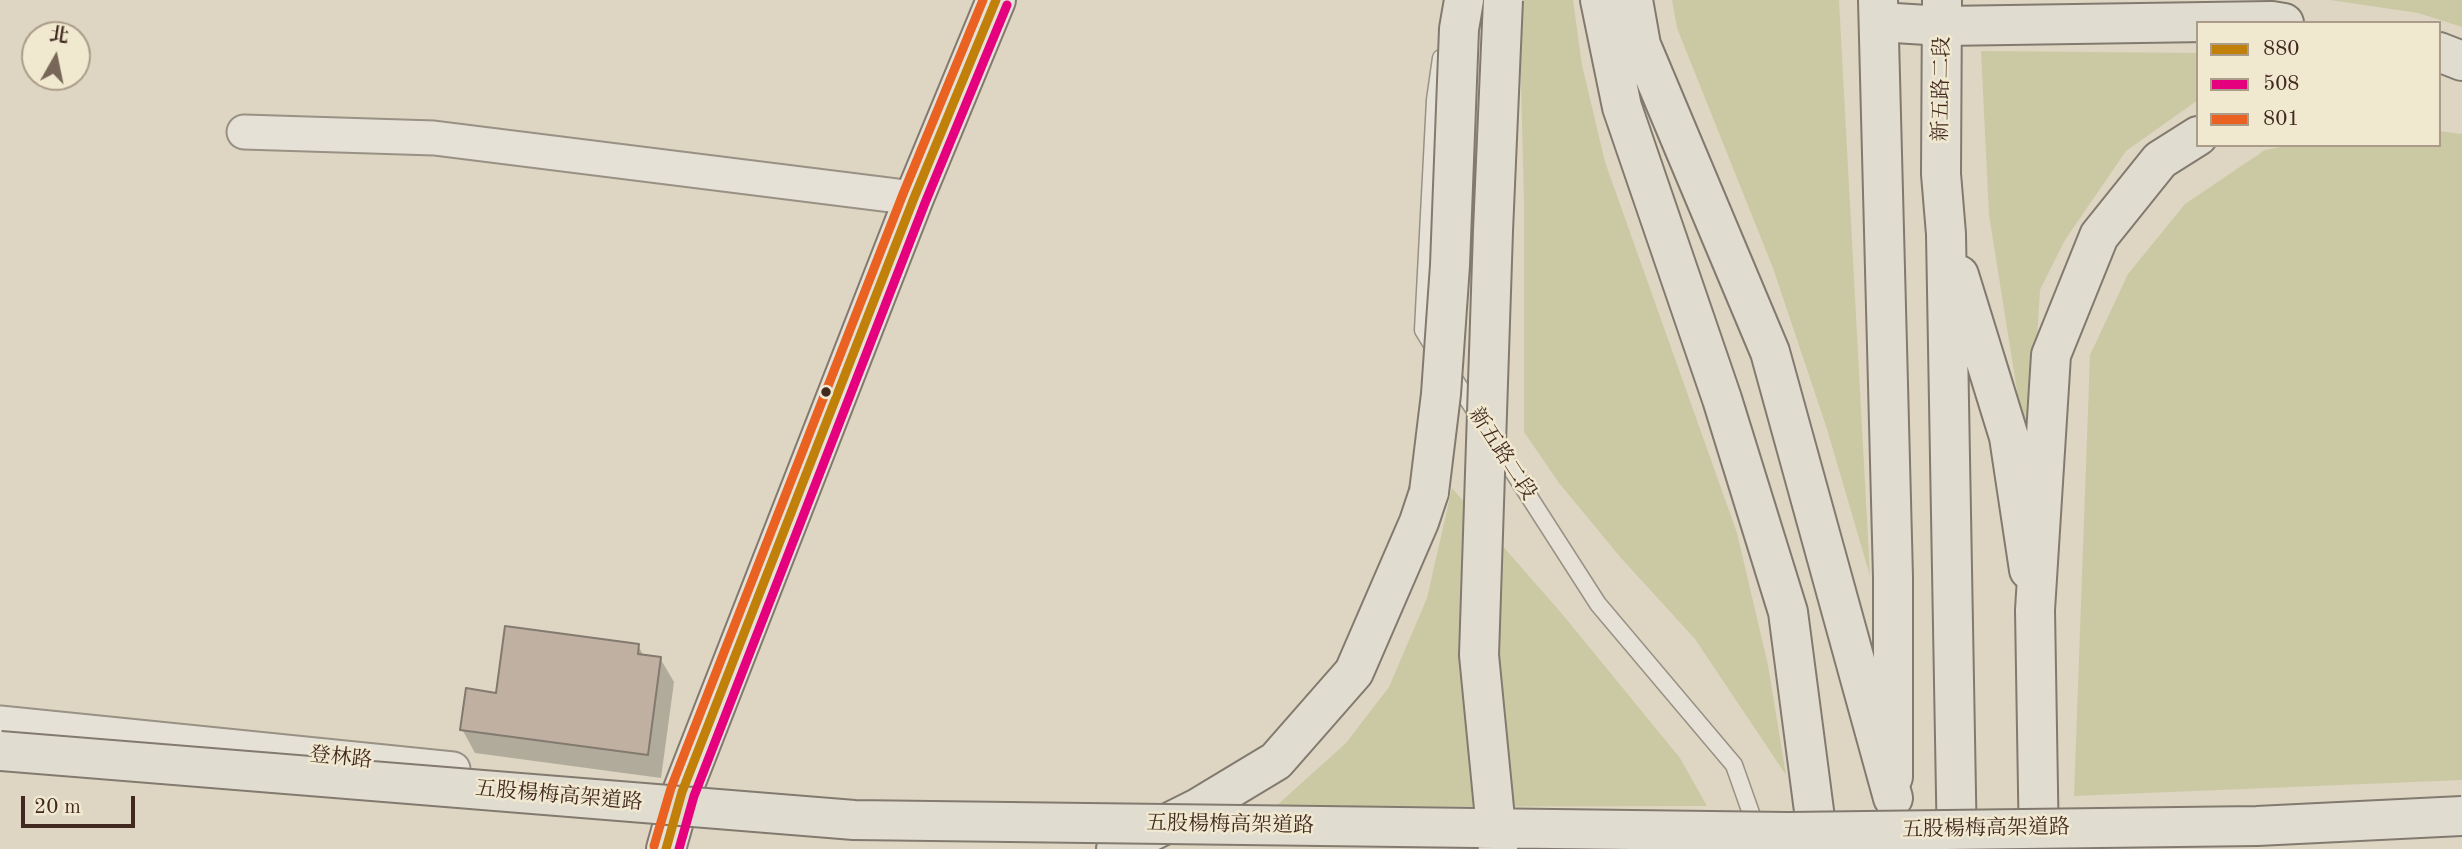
<!DOCTYPE html>
<meta charset="utf-8">
<style>
body{margin:0}
#map{position:relative;width:2462px;height:849px;overflow:hidden;background:#ded6c2;font-family:"Old Standard TT","Noto Serif TC",serif}
canvas{display:block}
.legend{position:absolute;left:2196px;top:21px;width:245px;height:126px;box-sizing:border-box;background:#f1e8d0;border:2px solid #ab9c8a;margin:0;padding:9px 12px;list-style:none;font-size:21px;color:#412920}
.legend li{display:flex;align-items:center;gap:14px;height:35px}
.legend b{width:35px;border:2px solid #ab9c8a}
.north{position:absolute;left:21px;top:21px;width:70px;height:70px;box-sizing:border-box;background:#f1e8d0;border:2px solid #ab9c8a;border-radius:50%;rotate:9deg;font-size:19px;font-weight:700;line-height:28px;text-align:center;color:#412920}
.north::after{content:'';display:block;margin:auto;width:24px;height:32px;background:#786659;clip-path:polygon(50% 0,100% 100%,50% 72%,0 100%)}
.scale{position:absolute;left:21px;top:796px;width:114px;height:32px;box-sizing:border-box;border:4px solid #412920;border-top:0;padding-left:9px;font-size:21px;line-height:24px;white-space:nowrap;color:#412920;-webkit-text-stroke:5px #f1e8d0;paint-order:stroke}
</style>
<div id="map">
<canvas width="2462" height="849"></canvas>
<ul class="legend">
<li><b style="height:9px;background:#c0800a"></b>880</li>
<li><b style="height:9px;background:#e5007d"></b>508</li>
<li><b style="height:9px;background:#e96222"></b>801</li>
</ul>
<div class="north">北</div>
<div class="scale">20 m</div>
</div>
<script>
const ctx = document.querySelector('canvas').getContext('2d');
ctx.lineJoin = 'round';
function fill(path, color) { ctx.fillStyle = color; ctx.fill(path, 'evenodd'); }
const toPath = rows => new Path2D(rows.map(r => 'M' + r).join(''));
function trace(path, color, width, dash) { ctx.strokeStyle = color; ctx.lineWidth = width; ctx.lineCap = dash ? 'butt' : 'round'; ctx.setLineDash(dash || []); ctx.stroke(path); }
function write(font, color, halo, rows, align = 'center') {
  ctx.font = font + ' "Old Standard TT","Noto Serif TC",serif'; ctx.lineWidth = 5; ctx.setLineDash([]); ctx.textBaseline = 'middle'; ctx.strokeStyle = halo; ctx.fillStyle = color; for (const [text, x, y, turn = 0] of rows) {
    ctx.save(); ctx.translate(x, y); ctx.rotate((+turn || 0) * Math.PI / 180); ctx.textAlign = isNaN(turn) ? turn : align; if (halo) ctx.strokeText(text, 0, 0); ctx.fillText(text, 0, 0); ctx.restore();
  }
}
fill(toPath([
 [1519,0,1573,0,1582,65,1605,162,1737,533,1768,665,1786,775,1695,639,1621,558,1559,483,1524,432,1524,202],
 [1672,0,1839,0,1870,576,1827,429,1773,268,1677,28],
 [2330,0,2462,0,2462,27,2418,13],
 [1981,51,2198,53,2198,100,2126,151,2065,240,2040,290,2029,466,1989,215],
 [2439,131,2462,134,2462,780,2074,796,2090,355,2128,274,2185,204,2265,150,2290,145,2439,145],
 [1452,488,1563,615,1680,758,1707,806,1275,807,1346,743,1389,687,1427,598]
]), '#cbc9a4');
fill(toPath([
 [638,646,644,656,660,658,674,682,661,778,475,753,462,729,498,695]
]), '#0003');
const building = toPath([
 [505,626,639,644,638,654,661,657,648,755,460,730,466,688,496,693,505,626]
]);
fill(building, '#c0b0a1');
trace(building, '#827a6f', 2);
const lane = toPath([
 [1437,353,1423,330,1435,100,1441,58],
 [1449,371,1479,417],
 [1494,442,1598,604,1734,765,1758,833]
]);
const street = toPath([
 [244,132,434,138,914,198],
 [0,723,453,769]
]);
const secondary = toPath([
 [666,849,682,792,914,198,996,0]
]);
const primary = toPath([
 [1878,0,1893,577,1893,777],
 [1942,0,1941,174,1946,234,1957,849],
 [1959,275,2009,437,2029,570]
]);
const highway = toPath([
 [1600,0,1622,107,1722,399,1788,612,1819,849],
 [1633,0,1641,45,1770,352,1893,798],
 [1879,22,1943,26,2272,21,2284,23],
 [2439,52,2462,61],
 [1116,849,1198,808,1276,761,1354,672,1419,522,1429,492],
 [2039,849,2035,610,2051,355,2099,236,2160,160,2198,136]
]);
trace(lane, '#989184', 19);
trace(street, '#989184', 37);
trace(secondary, '#827a6f', 42);
trace(primary, '#827a6f', 42);
trace(highway, '#827a6f', 42);
trace(lane, '#e5e1d7', 16);
trace(street, '#e5e1d7', 33);
trace(secondary, '#e5e1d7', 38);
trace(primary, '#e1dcd0', 38);
trace(highway, '#e1dcd0', 38);
const highwayBridge = toPath([
 [1429,492,1441,394,1450,265,1459,29,1464,0],
 [0,751,854,820,1788,832,2257,826,2462,816],
 [1498,849,1479,655,1493,231,1503,0]
]);
trace(highwayBridge, '#827a6f', 42, []);
trace(highwayBridge, '#e1dcd0', 38);
trace(toPath([
 [666,849,682,792,914,198,996,0]
]), '#c0800a', 9);
trace(toPath([
 [679,849,694,796,925,203,1007,5]
]), '#e5007d', 9);
trace(toPath([
 [654,846,671,788,903,194,983,0]
]), '#e96222', 9);
for (const [x, y, r, color] of [
 [826,392,6,"#412920"]
]) { const dot = new Path2D(); dot.arc(x, y, r, 0, 2 * Math.PI); ctx.fillStyle = color; ctx.fill(dot); trace(dot, '#f1e8d0', 2.5); }
write('21px', '#412920', '#f1e8d0', [
 ["新五路二段",1942,89,-89],
 ["新五路二段",1502,454,57],
 ["登林路",341,758,6],
 ["五股楊梅高架道路",559,796,5],
 ["五股楊梅高架道路",1230,825,1],
 ["五股楊梅高架道路",1986,829,-1]
]);
</script>
